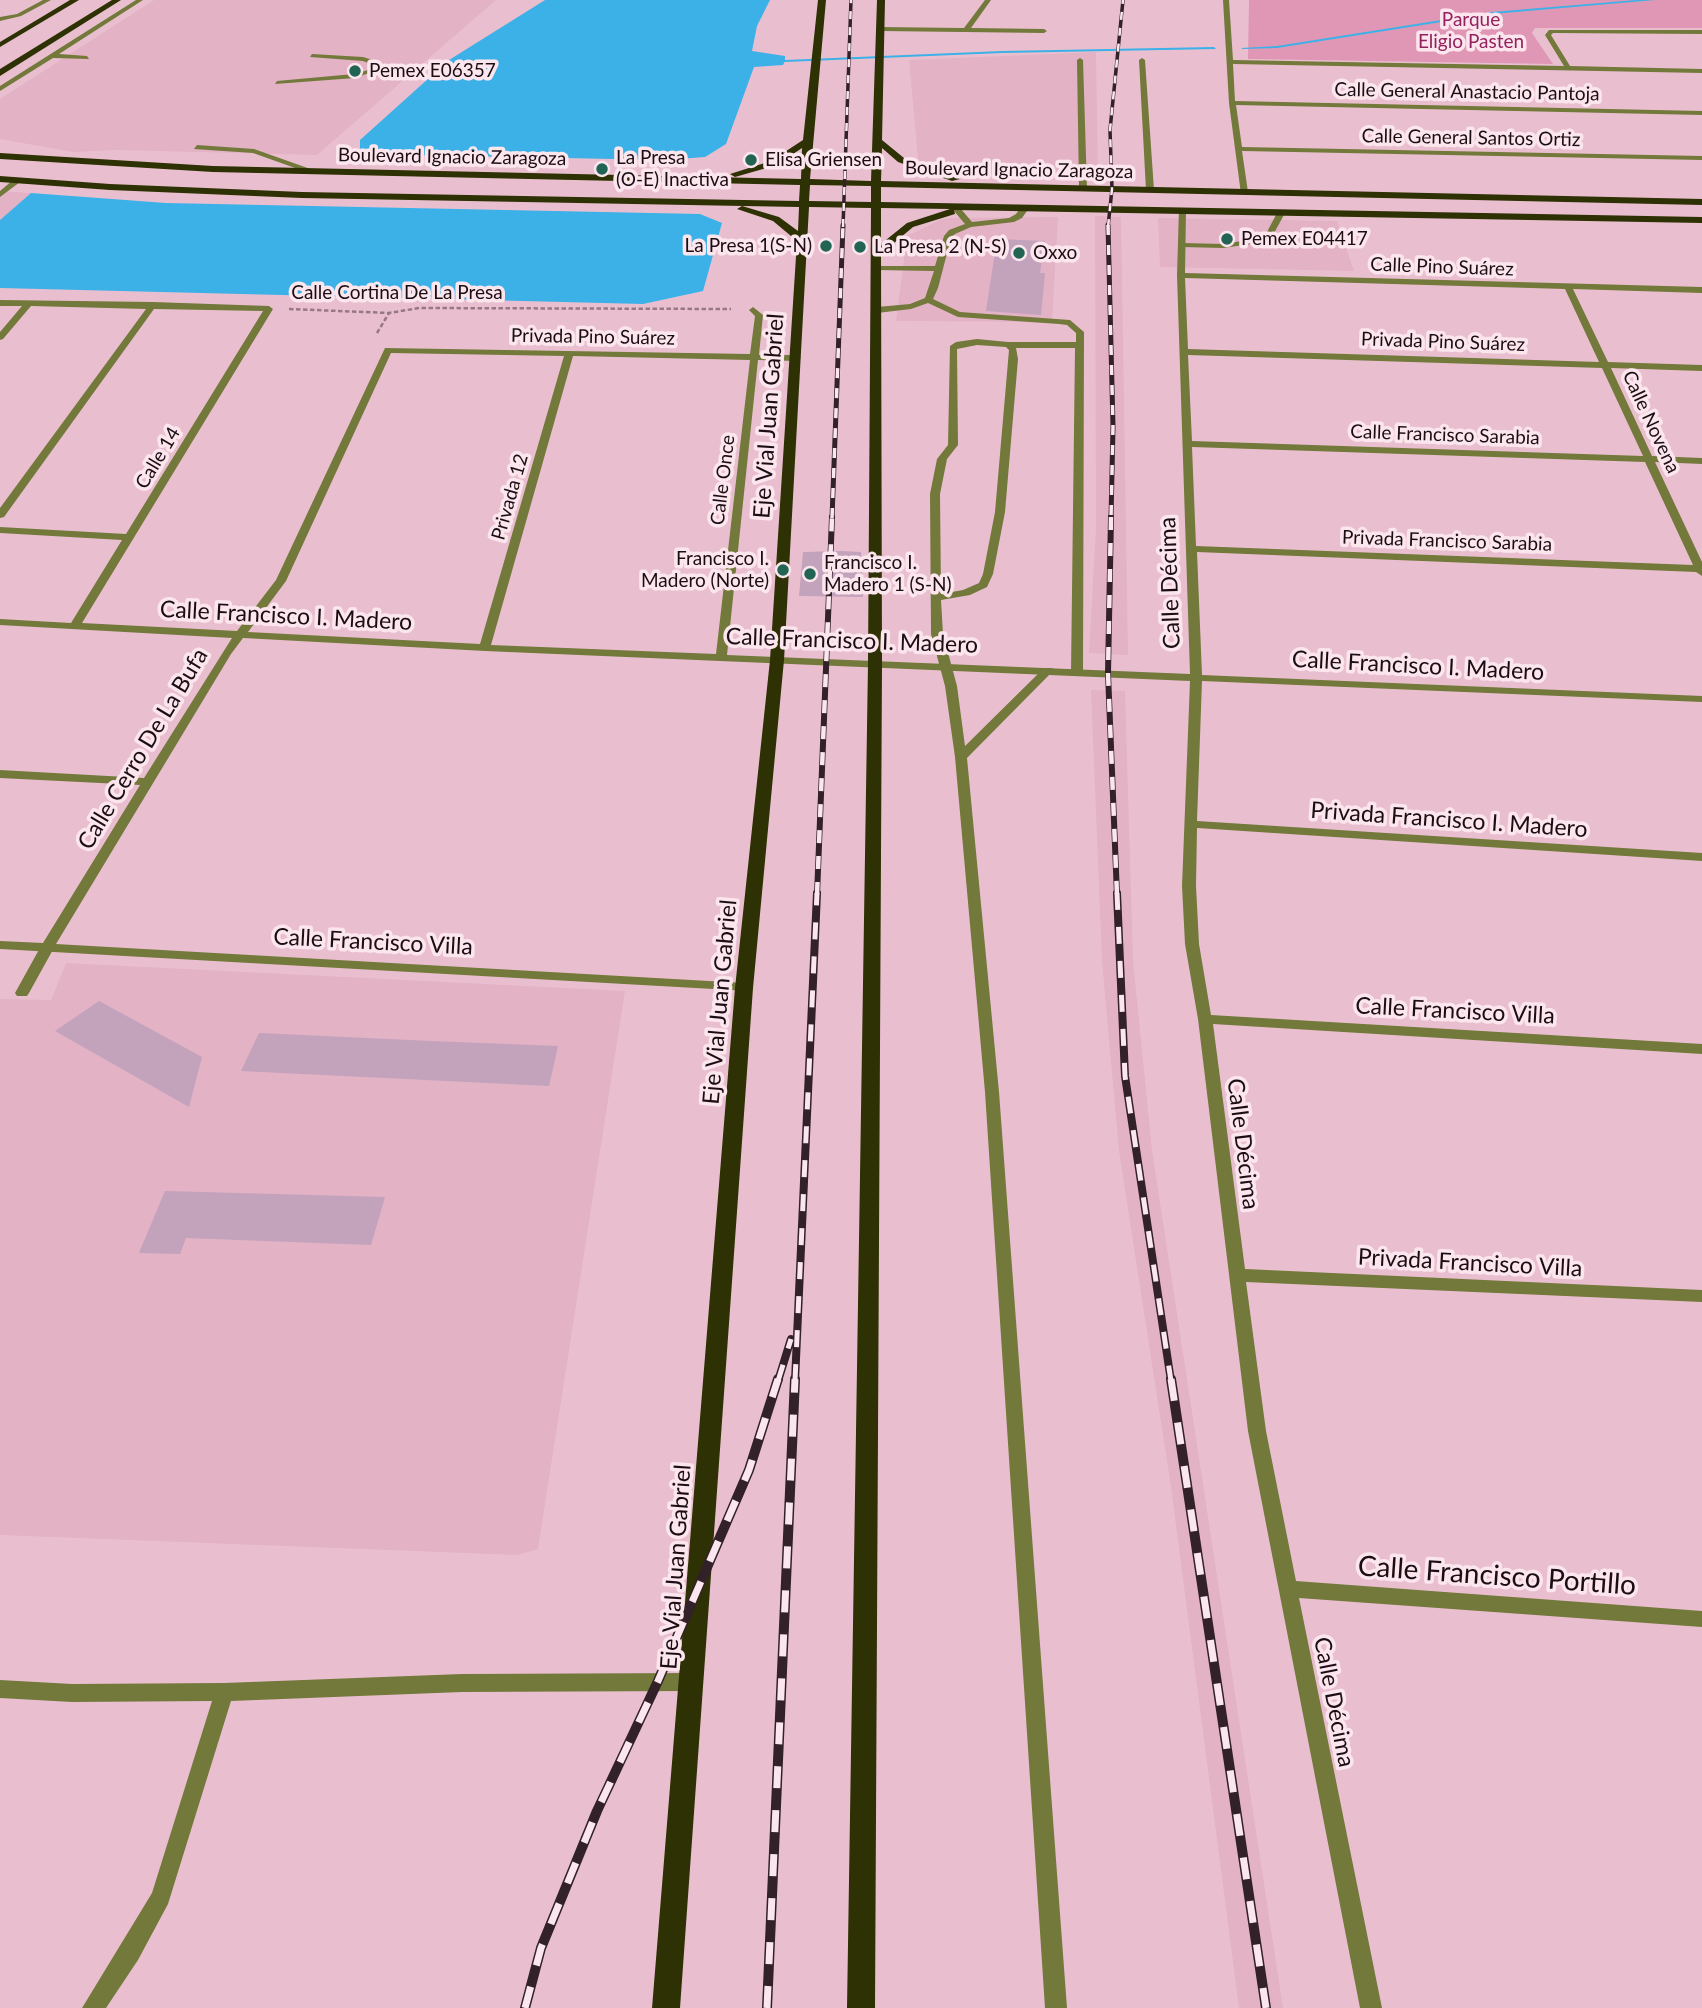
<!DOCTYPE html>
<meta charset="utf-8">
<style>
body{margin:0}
canvas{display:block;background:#e9bfcf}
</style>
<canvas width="1702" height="2008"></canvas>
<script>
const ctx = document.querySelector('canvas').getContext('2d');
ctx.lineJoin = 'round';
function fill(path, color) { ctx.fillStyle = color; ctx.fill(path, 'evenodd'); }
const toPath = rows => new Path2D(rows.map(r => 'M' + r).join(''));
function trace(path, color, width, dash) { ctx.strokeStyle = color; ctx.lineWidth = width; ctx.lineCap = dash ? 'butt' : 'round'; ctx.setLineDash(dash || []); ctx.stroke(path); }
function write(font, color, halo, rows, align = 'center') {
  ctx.font = font + ' Lato,sans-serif'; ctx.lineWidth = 7; ctx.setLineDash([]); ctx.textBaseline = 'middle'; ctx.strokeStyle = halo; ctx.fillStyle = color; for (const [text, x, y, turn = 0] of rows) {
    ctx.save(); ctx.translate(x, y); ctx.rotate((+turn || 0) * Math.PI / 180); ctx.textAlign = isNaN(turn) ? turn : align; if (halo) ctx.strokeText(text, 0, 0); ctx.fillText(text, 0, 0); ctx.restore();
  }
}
fill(toPath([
 [154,0,496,0,317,155,116,150,73,152,0,139,0,99],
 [1096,52,1098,178,967,173,946,171,926,165,918,159,909,60],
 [0,191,31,193,0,220],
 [1095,216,1121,217,1128,655,1089,653,1096,528],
 [1058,217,1052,322,896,321,907,236,940,220,952,218],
 [1158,218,1337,221,1354,271,1160,267],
 [1091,690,1125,691,1133,961,1152,1150,1283,2008,1239,2008,1171,1487,1119,1151,1102,961],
 [66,963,625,991,538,1549,517,1555,0,1535,0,999,51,1000]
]), '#e3b2c5');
fill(toPath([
 [1249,0,1702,0,1702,28,1535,28,1532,33,1553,64,1248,59]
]), '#df97b5');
fill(toPath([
 [545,0,770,0,757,26,752,51,785,56,785,61,783,65,754,67,726,144,705,157,665,160,409,155,360,149,360,140,449,60],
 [31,193,166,203,700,214,722,223,703,291,643,304,0,288,0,220]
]), '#3cb1e8');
fill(toPath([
 [1636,0,1655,0,1492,14,1277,48,1243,49,1241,48,1277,46,1492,12,1636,0],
 [1214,47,1216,49,1002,53,785,62,783,61,785,60,1002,51,1214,47]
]), '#3cb1e8');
fill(toPath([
 [997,239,1045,241,1040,273,1045,273,1041,315,986,311],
 [842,551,861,552,863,597,799,596,803,552],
 [99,1001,202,1057,189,1107,55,1031],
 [259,1033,431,1041,558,1046,549,1086,241,1071],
 [165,1191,385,1197,371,1245,186,1238,180,1254,139,1253]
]), '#c3a2bc');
trace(toPath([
 [289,309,389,313,419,308,731,309],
 [377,333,389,313]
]), '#977884', 2.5, [4.5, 2.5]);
fill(toPath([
 [43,0,51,0,21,16,0,21,0,17,17,14,43,0],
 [136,0,143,0,59,54,87,56,89,59,53,58,0,91,0,86,136,0],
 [985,0,991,0,971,28,1044,29,1047,31,1044,33,881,31,878,29,881,27,964,28,985,0],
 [312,54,363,57,376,61,379,65,372,72,355,78,275,84,277,81,354,74,368,70,373,65,363,61,310,57,312,54],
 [1080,58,1083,60,1087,189,1083,191,1079,189,1077,60,1080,58],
 [197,145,254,149,319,172,312,174,253,153,194,149,197,145],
 [13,180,20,182,0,197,0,191,13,180],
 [1022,206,1029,208,1022,218,1014,222,971,227,955,234,951,238,938,288,933,299,960,312,1070,320,1084,332,1083,672,1077,675,1071,672,1075,348,1016,348,1018,359,1005,512,993,574,987,587,970,595,941,600,943,634,957,686,965,746,1044,668,1052,668,1054,670,967,758,999,1092,1067,2008,1045,2008,985,1092,955,757,945,686,931,634,930,494,937,459,948,445,950,346,956,342,977,339,1008,342,1076,342,1076,333,1067,325,1059,324,958,317,928,303,911,309,877,313,873,310,877,307,910,304,925,298,934,271,876,270,872,268,873,266,935,266,944,236,949,230,965,224,954,211,955,209,961,209,972,222,1009,218,1016,214,1022,206],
 [977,345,1006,347,1009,350,995,512,983,574,979,583,963,590,941,594,940,494,947,459,958,445,957,349,977,345],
 [1278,211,1285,213,1273,235,1265,242,1223,248,1182,247,1178,245,1182,243,1223,244,1260,238,1267,232,1278,211],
 [48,942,55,946,29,993,27,996,17,996,15,993,41,946,48,942]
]), '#73793b');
fill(toPath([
 [1223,0,1229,0,1233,60,1564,66,1545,35,1549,30,1702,30,1702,34,1553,33,1551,35,1570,66,1702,69,1702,73,1233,64,1235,101,1702,111,1702,115,1236,105,1242,147,1702,156,1702,160,1242,151,1248,192,1241,194,1229,103,1223,0],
 [1142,58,1145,60,1154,190,1150,192,1146,190,1139,60,1142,58],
 [1179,209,1186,211,1185,273,1702,287,1702,293,1573,289,1608,362,1702,365,1702,371,1611,368,1652,456,1702,458,1702,464,1655,462,1702,562,1702,576,1696,572,1197,552,1202,675,1702,696,1702,702,1202,681,1197,821,1702,853,1702,861,1197,828,1196,886,1199,944,1211,1015,1702,1044,1702,1054,1213,1024,1245,1269,1702,1290,1702,1302,1246,1282,1266,1431,1296,1581,1702,1611,1702,1627,1299,1598,1382,2008,1360,2008,1248,1431,1198,1019,1185,944,1182,886,1190,681,485,651,243,638,231,654,56,944,744,983,749,985,751,988,749,991,0,949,0,941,43,943,140,785,0,778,0,770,144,778,232,638,0,625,0,619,71,623,122,540,0,533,0,527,126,534,263,311,154,309,4,517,0,518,0,508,146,309,31,306,3,339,0,340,0,332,22,306,0,306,0,300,153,302,269,306,273,309,82,623,237,631,276,580,385,348,750,354,755,316,749,310,753,307,763,315,759,355,797,355,801,358,797,361,758,360,727,655,1190,674,1177,275,1179,209],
 [1185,278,1565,289,1599,362,1188,349,1185,278],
 [391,353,564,356,480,644,248,632,286,581,391,353],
 [1188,355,1602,368,1643,456,1192,441,1188,355],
 [573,356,750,360,716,654,491,645,573,356],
 [1192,447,1645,462,1693,565,1196,546,1192,447],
 [691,1673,698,1676,701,1682,698,1688,691,1691,462,1692,231,1701,168,1904,138,1960,106,2008,82,2008,152,1893,212,1701,72,1702,0,1698,0,1680,72,1684,224,1683,462,1674,691,1673]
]), '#73793b');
fill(toPath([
 [70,0,79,0,0,47,0,42,70,0],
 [112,0,121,0,0,76,0,69,112,0],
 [818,0,826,0,810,179,871,181,877,0,885,0,882,140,904,158,960,179,952,181,898,162,882,148,881,181,1702,199,1702,205,881,187,881,202,1702,217,1702,223,954,210,955,214,913,227,881,254,882,663,875,2008,847,2008,868,663,871,208,809,207,784,660,753,988,680,2008,652,2008,735,988,770,660,797,241,773,221,737,209,742,206,779,217,798,231,799,207,302,198,110,190,0,182,0,176,110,184,302,192,799,201,800,185,213,172,0,159,0,153,213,166,801,179,802,148,777,165,735,177,730,174,771,161,803,140,818,0],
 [810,185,871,186,871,202,809,201,810,185],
 [881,208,950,209,907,223,881,244,881,208]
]), '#2e3103');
const railFar4 = toPath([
 [843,227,851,0],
 [1108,227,1112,189,1110,130,1123,0]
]);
const railFar3 = toPath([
 [1108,225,1113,427,1111,518],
 [832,518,843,225]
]);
const railFar2 = toPath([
 [1111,517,1108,673,1117,895],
 [817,895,832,517]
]);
const railFar1 = toPath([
 [1117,893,1125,1076,1171,1381],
 [778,1381,791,1339],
 [795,1381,817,893]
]);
const rail = toPath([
 [1171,1379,1266,2008],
 [525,2008,541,1948,597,1811,658,1681,749,1470,778,1379],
 [767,2008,795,1379]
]);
trace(railFar4, '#322128', 3.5);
trace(railFar3, '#322128', 5);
trace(railFar2, '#322128', 6);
trace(railFar1, '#322128', 8);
trace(rail, '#322128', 10);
trace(railFar4, '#fce6ee', 2.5, [8]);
trace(railFar3, '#fce6ee', 3.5, [10]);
trace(railFar2, '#fce6ee', 4.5, [13]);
trace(railFar1, '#fce6ee', 5, [17]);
trace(rail, '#fce6ee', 7, [22]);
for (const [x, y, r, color] of [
 [355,71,7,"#226454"],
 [751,160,7,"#226454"],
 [602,169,7,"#226454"],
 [1227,239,7,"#226454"],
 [826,246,7,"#226454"],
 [860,247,7,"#226454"],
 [1019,253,7,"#226454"],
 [783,570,7,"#226454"],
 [810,574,7,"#226454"]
]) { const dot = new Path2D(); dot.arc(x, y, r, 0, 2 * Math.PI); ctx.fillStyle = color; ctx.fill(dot); trace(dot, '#fce6ee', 2.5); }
write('19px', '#94215d', '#fce6ee', [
 ["Parque",1471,20],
 ["Eligio Pasten",1471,42]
]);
write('19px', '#1b0d13', '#fce6ee', [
 ["Pemex E06357",369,71],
 ["La Presa",616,158],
 ["(O-E) Inactiva",616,180],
 ["Elisa Griensen",765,160],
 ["Pemex E04417",1241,239],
 ["La Presa 1(S-N)",812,246,"right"],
 ["La Presa 2 (N-S)",874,247],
 ["Oxxo",1033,253],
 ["Francisco I.",769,559,"right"],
 ["Madero (Norte)",769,581,"right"],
 ["Francisco I.",824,563],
 ["Madero 1 (S-N)",824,585]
], 'left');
write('19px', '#1b0d13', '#fce6ee', [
 ["Calle General Anastacio Pantoja",1467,92,1],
 ["Calle General Santos Ortiz",1471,138,1],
 ["Boulevard Ignacio Zaragoza",452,157,1],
 ["Boulevard Ignacio Zaragoza",1019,170,1],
 ["Calle Pino Suárez",1442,267,2],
 ["Calle Cortina De La Presa",397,293],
 ["Privada Pino Suárez",593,337,1],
 ["Privada Pino Suárez",1443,342,2],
 ["Calle Novena",1651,422,65],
 ["Calle Francisco Sarabia",1445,435,2],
 ["Calle 14",158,458,-59],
 ["Calle Once",723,480,-83],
 ["Privada 12",510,497,-74],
 ["Privada Francisco Sarabia",1447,541,2]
]);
write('23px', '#1b0d13', '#fce6ee', [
 ["Eje Vial Juan Gabriel",769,416,-86],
 ["Calle Décima",1170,583,-92],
 ["Calle Francisco I. Madero",286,616,3],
 ["Calle Francisco I. Madero",852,641,2],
 ["Calle Francisco I. Madero",1418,666,3],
 ["Calle Cerro De La Bufa",143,749,-59],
 ["Privada Francisco I. Madero",1449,820,4],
 ["Calle Francisco Villa",373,942,3],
 ["Eje Vial Juan Gabriel",720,1002,-85],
 ["Calle Francisco Villa",1455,1011,3],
 ["Calle Décima",1243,1144,83],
 ["Privada Francisco Villa",1470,1263,3],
 ["Eje Vial Juan Gabriel",676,1567,-86],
 ["Calle Décima",1334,1702,79]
]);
write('28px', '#1b0d13', '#fce6ee', [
 ["Calle Francisco Portillo",1497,1576,4]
]);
</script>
